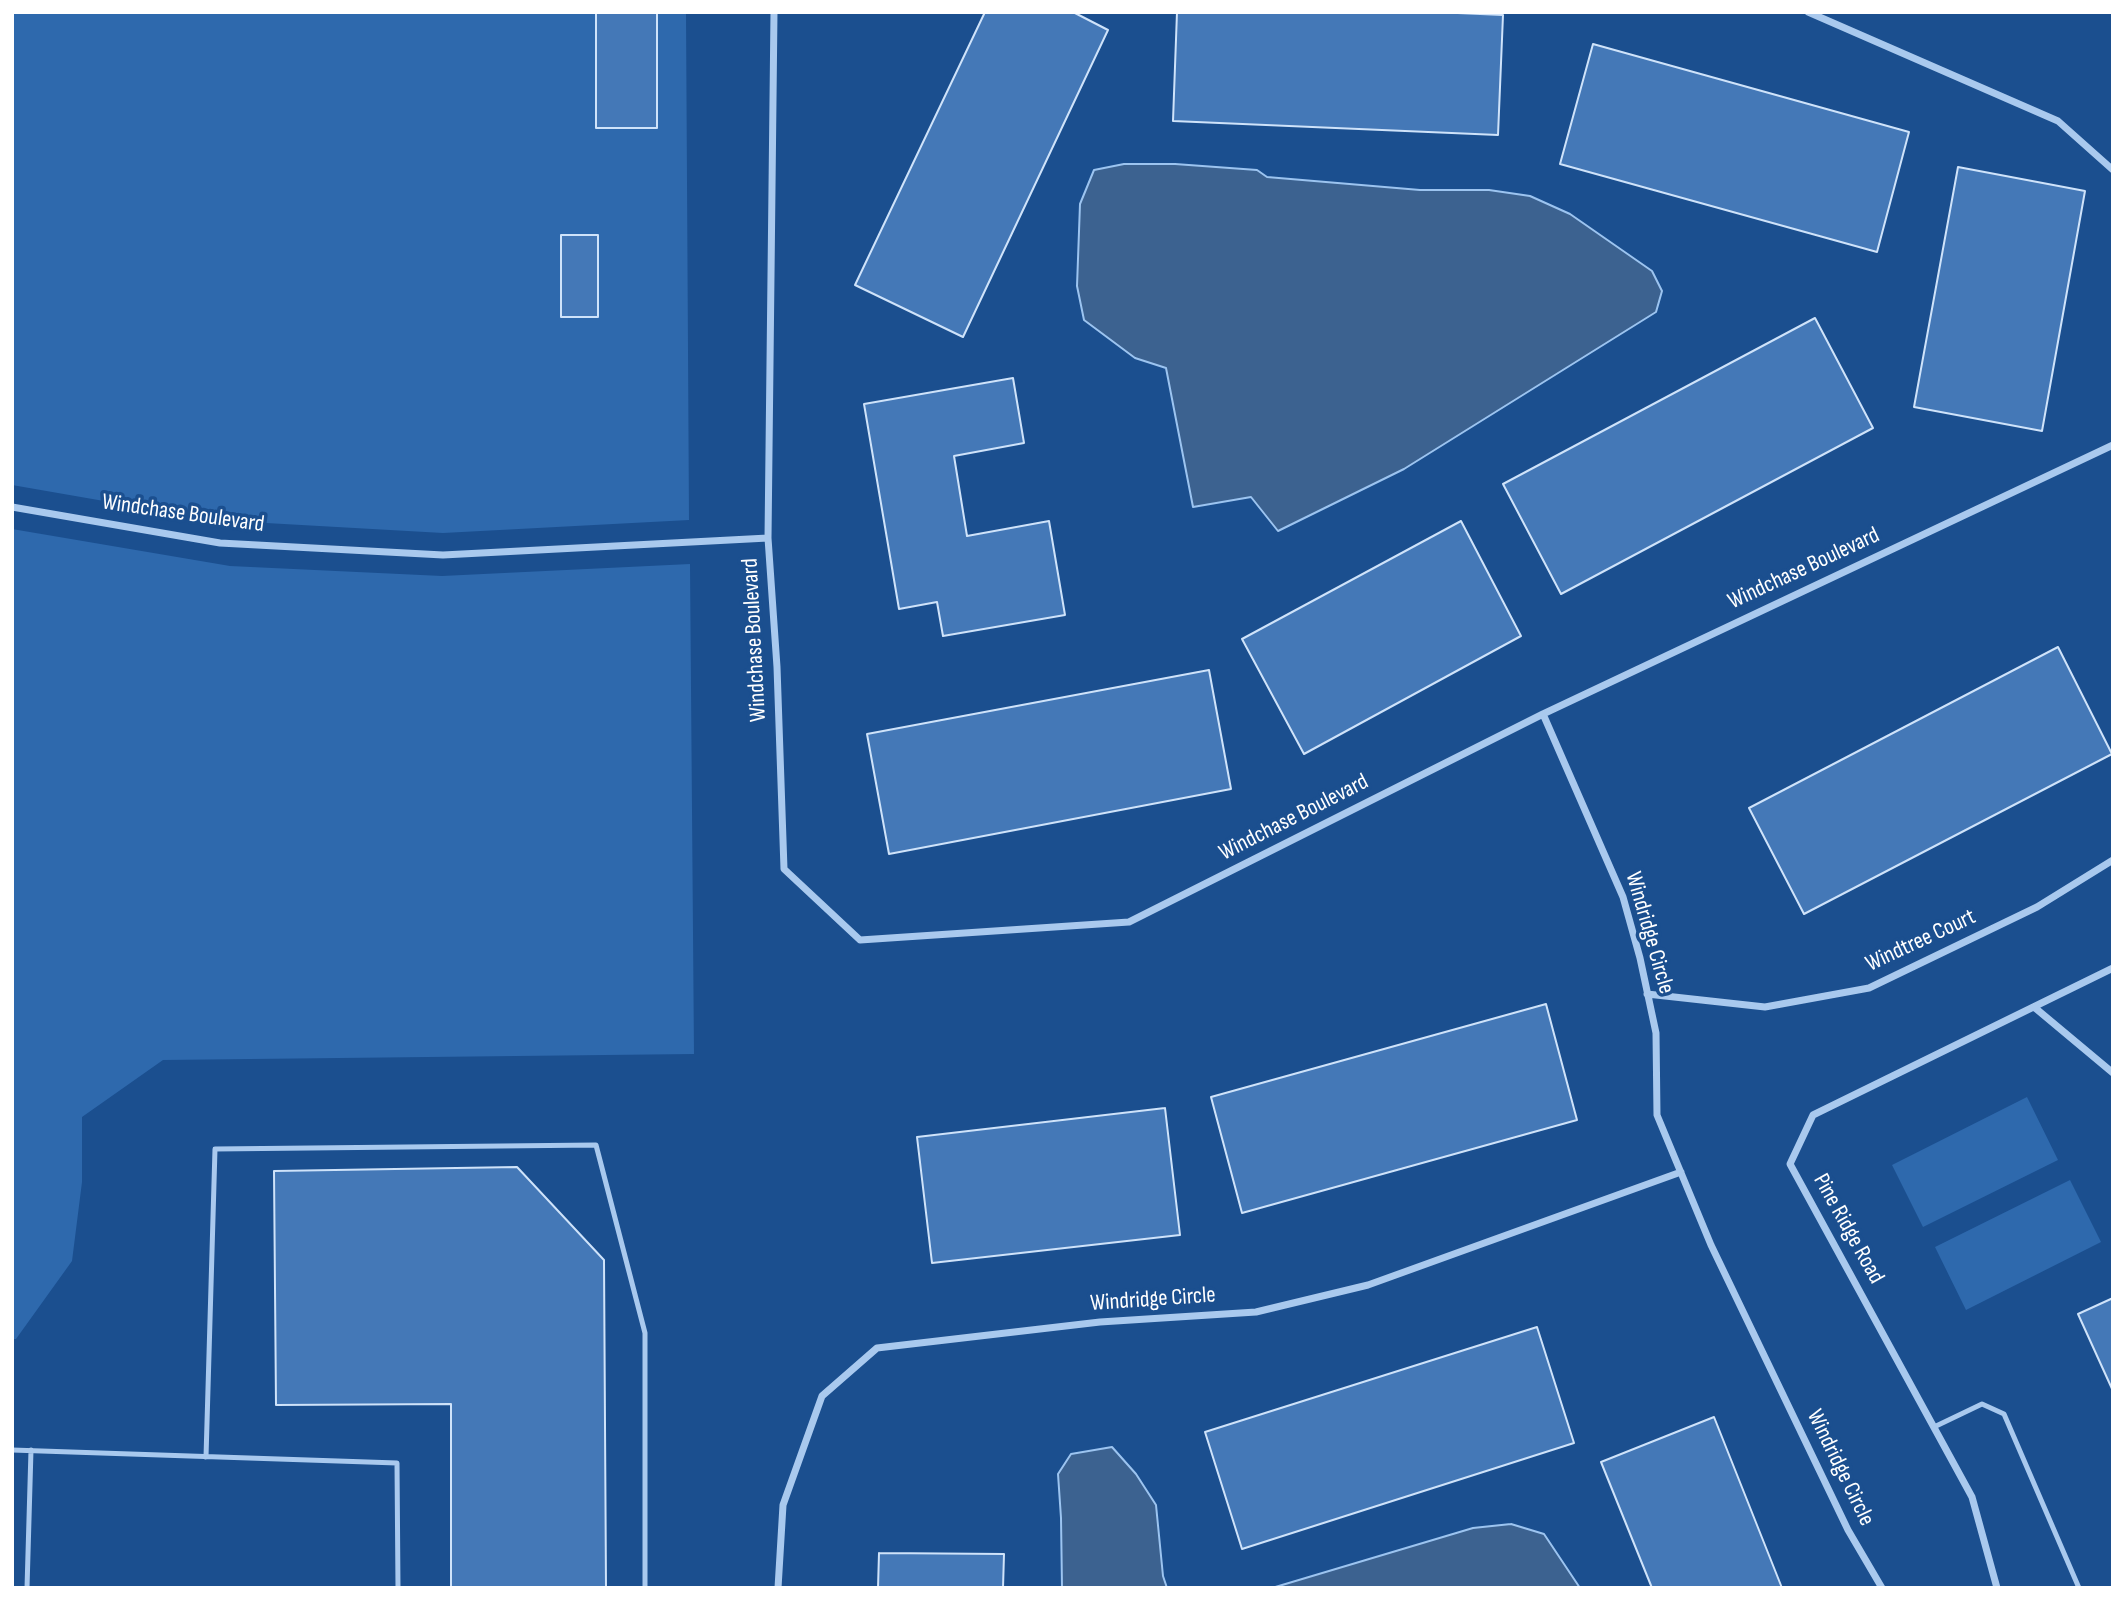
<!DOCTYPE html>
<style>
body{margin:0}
#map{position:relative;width:2125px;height:1600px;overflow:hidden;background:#1b4f8f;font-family:"Sofia Sans Condensed",sans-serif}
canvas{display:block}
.frame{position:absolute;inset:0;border:14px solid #fff;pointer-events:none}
</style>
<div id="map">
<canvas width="2125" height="1600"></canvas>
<div class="frame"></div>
</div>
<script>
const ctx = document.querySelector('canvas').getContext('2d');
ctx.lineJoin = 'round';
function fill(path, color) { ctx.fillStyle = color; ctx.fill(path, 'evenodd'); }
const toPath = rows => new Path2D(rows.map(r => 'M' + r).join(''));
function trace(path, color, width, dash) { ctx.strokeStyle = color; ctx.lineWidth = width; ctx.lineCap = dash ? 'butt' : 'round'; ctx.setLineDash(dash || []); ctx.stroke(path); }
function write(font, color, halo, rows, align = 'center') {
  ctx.font = font + ' "Sofia Sans Condensed",sans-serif'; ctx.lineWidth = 7; ctx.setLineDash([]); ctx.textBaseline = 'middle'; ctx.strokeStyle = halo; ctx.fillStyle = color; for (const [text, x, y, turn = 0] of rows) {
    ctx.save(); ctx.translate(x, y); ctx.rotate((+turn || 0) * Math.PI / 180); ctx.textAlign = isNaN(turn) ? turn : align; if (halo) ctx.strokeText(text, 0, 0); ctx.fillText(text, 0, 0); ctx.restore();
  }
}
fill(toPath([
 [12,12,686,12,689,520,443,533,213,520,12,485],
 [12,529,230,566,442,576,690,564,694,1054,163,1060,82,1117,82,1182,72,1261,16,1339,12,1339],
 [2027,1097,2058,1160,1923,1227,1892,1165],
 [2070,1180,2101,1242,1966,1310,1935,1247]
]), '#2e69ad');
const water = toPath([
 [1124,164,1175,164,1257,170,1267,177,1420,190,1489,190,1530,196,1570,214,1652,271,1662,291,1656,312,1404,469,1278,531,1251,497,1193,507,1166,368,1135,358,1084,320,1077,286,1080,204,1094,170,1124,164],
 [1112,1447,1136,1474,1156,1505,1163,1576,1167,1588,1062,1588,1061,1518,1058,1474,1071,1454,1112,1447],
 [1511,1524,1544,1534,1580,1588,1272,1588,1473,1528,1511,1524]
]);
fill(water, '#3c6290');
trace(water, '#9cc4f0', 2);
const building = toPath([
 [596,12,657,12,657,128,596,128,596,12],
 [985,12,1073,12,1108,30,963,337,855,285,985,12],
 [1177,12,1435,12,1503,15,1498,135,1173,121,1177,12],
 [1593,44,1909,132,1877,252,1560,164,1593,44],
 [1958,167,2085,191,2042,431,1914,407,1958,167],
 [561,235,598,235,598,317,561,317,561,235],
 [1815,318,1873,428,1561,594,1503,484,1815,318],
 [1013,378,1024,443,954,456,967,536,1049,521,1065,615,943,636,937,602,899,609,864,404,1013,378],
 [1461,521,1521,636,1304,754,1242,639,1461,521],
 [2058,647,2112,754,1804,914,1749,808,2058,647],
 [1209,670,1231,789,889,854,867,734,1209,670],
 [1546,1004,1577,1120,1242,1213,1211,1097,1546,1004],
 [1165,1108,1180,1235,932,1263,917,1137,1165,1108],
 [517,1167,604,1260,606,1588,451,1588,451,1404,276,1405,274,1171,517,1167],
 [2113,1298,2113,1391,2078,1314,2113,1298],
 [1537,1327,1574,1443,1242,1549,1205,1432,1537,1327],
 [1714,1417,1782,1588,1652,1588,1601,1462,1714,1417],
 [879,1553,1004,1554,1003,1588,878,1588,879,1553]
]);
fill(building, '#4478b7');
trace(building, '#cfe3fa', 2);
trace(toPath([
 [1934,1427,1982,1404,2004,1414,2079,1588],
 [12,1450,397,1463,398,1588],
 [206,1457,215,1149,596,1145,645,1333,645,1588],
 [27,1588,31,1450]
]), '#a9c9ee', 5);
trace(toPath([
 [774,12,768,538,777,667,784,869,860,940,1129,922,1543,714,2113,445],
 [1808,12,2058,121,2113,170],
 [12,507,220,543,443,555,768,538],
 [1543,714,1623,897,1640,958,1656,1033,1657,1115,1711,1245,1848,1530,1882,1588],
 [1647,994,1765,1007,1869,988,2037,907,2113,860],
 [2034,1007,2113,1073],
 [778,1588,783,1505,822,1396,877,1348,1100,1322,1256,1312,1368,1285,1681,1172],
 [1997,1588,1972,1497,1790,1164,1813,1115,2113,968]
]), '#a9c9ee', 7);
write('23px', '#fff', '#1b4f8f', [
 ["Windchase Boulevard",183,514,8],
 ["Windchase Boulevard",1804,569,-25],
 ["Windchase Boulevard",755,640,-93],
 ["Windchase Boulevard",1294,818,-27],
 ["Windridge Circle",1649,933,74],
 ["Windtree Court",1921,941,-25],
 ["Pine Ridge Road",1848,1229,61],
 ["Windridge Circle",1153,1300,-4],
 ["Windridge Circle",1840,1468,64]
]);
</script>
